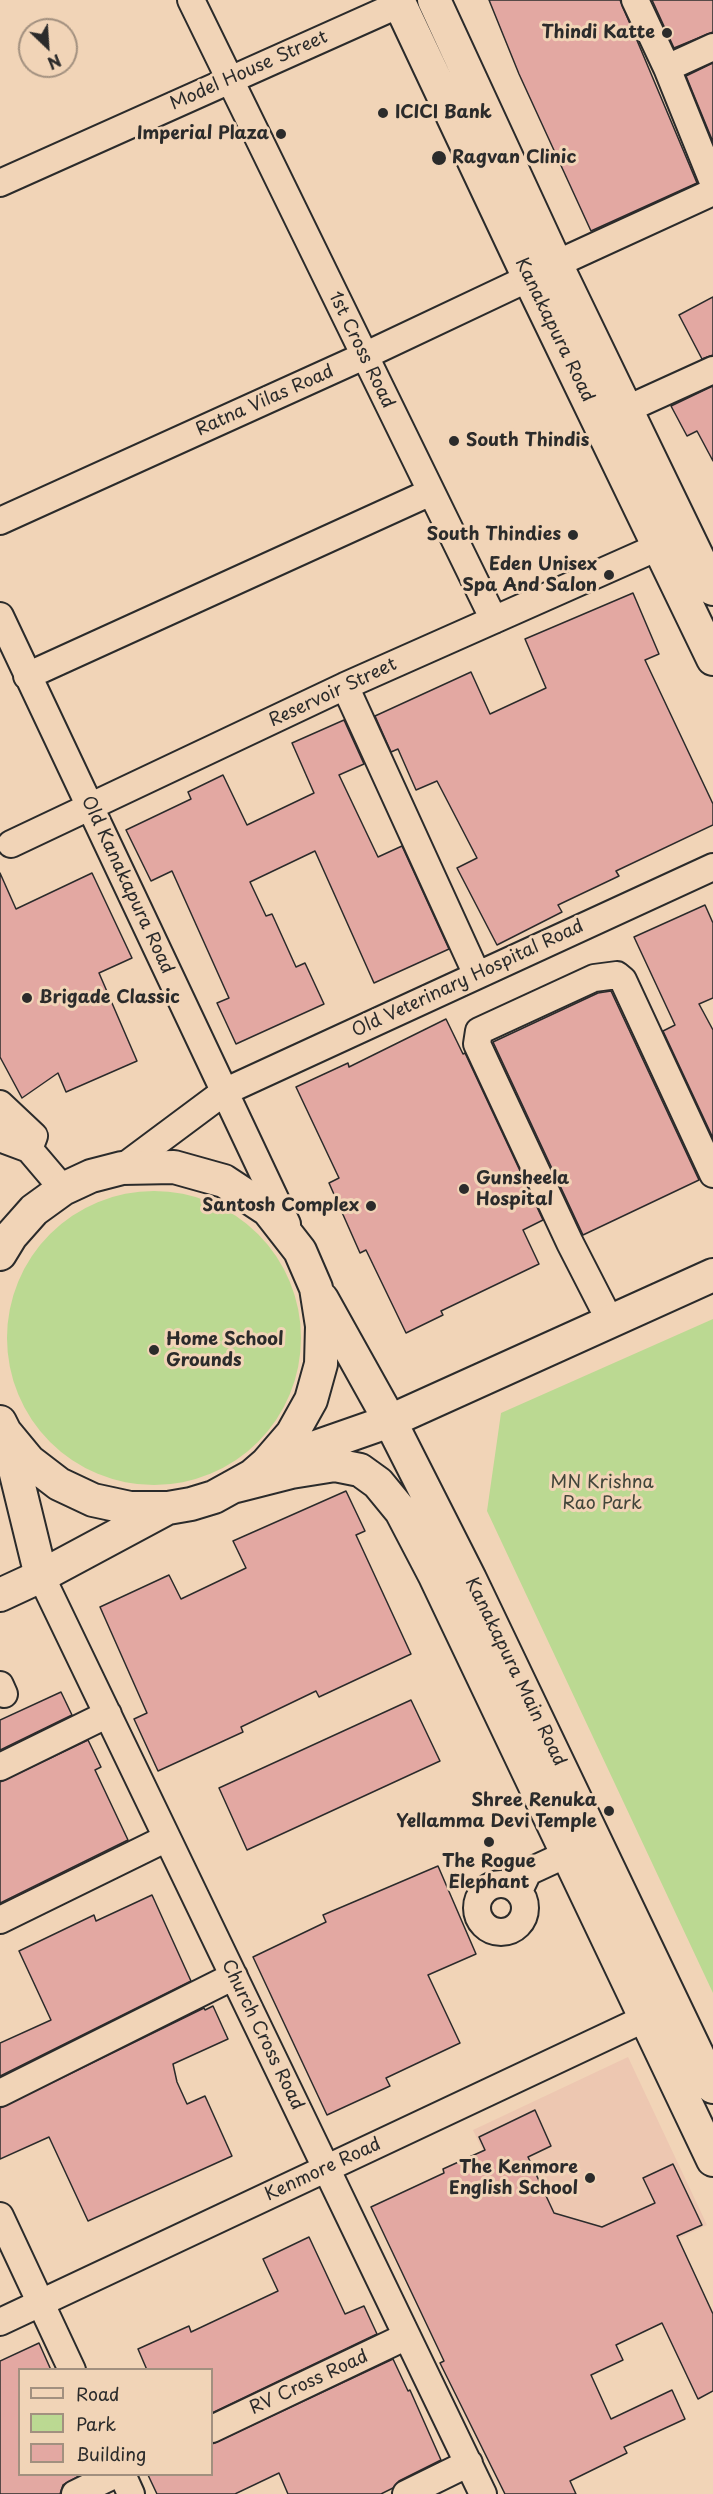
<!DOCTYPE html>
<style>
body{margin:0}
#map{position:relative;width:713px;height:2494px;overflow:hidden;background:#f1d4b7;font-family:"Playpen Sans",sans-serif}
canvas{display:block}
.legend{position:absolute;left:18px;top:2368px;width:195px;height:108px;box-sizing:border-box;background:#f1d4b7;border:2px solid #a2907f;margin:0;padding:8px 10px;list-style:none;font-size:18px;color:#2b2b2b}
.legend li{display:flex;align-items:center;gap:12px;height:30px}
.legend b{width:30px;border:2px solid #a2907f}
.north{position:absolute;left:18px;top:18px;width:60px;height:60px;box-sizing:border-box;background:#f1d4b7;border:2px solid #a2907f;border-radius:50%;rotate:155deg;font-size:16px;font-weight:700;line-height:24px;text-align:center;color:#2b2b2b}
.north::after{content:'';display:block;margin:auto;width:21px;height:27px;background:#2b2b2b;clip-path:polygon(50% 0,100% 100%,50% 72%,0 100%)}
</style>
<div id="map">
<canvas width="713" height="2494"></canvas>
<ul class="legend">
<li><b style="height:8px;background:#f1d4b7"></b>Road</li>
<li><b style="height:16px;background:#bbd992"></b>Park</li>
<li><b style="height:16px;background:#e3a8a2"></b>Building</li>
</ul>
<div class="north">N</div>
</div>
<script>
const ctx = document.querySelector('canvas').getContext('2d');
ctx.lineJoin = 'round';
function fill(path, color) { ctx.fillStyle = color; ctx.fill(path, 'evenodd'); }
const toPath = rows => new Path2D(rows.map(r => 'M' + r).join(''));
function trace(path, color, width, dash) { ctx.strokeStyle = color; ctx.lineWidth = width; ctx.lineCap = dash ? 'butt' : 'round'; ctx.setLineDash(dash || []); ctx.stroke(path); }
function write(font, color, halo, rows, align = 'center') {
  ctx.font = font + ' "Playpen Sans",sans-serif'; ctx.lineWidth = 6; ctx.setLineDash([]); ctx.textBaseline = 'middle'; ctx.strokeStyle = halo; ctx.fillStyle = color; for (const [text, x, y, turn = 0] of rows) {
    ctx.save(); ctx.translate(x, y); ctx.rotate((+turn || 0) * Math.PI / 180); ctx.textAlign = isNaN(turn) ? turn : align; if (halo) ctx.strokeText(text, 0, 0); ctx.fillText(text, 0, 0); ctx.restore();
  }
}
fill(toPath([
 [628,2057,707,2225,551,2298,473,2130]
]), '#edc7b1');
fill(toPath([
 '7 1338a147 147 0 1 1 294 0a147 147 0 1 1-294 0Z',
 [713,1319,713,1993,487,1511,501,1413]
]), '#bbd992');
const building = toPath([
 [489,0,620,0,697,183,591,231,519,74,489,0],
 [652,0,713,0,713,32,674,48,652,0],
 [713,63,713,142,686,76,713,63],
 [713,297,713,355,702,359,679,315,713,297],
 [713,386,713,461,697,431,687,436,671,406,713,386],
 [633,593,659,654,645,660,713,804,713,825,616,871,619,876,558,905,562,912,497,945,457,868,477,858,437,781,416,790,398,749,391,752,375,716,471,672,490,714,546,688,525,639,633,593],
 [344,720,364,764,339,775,378,857,402,846,449,949,374,983,315,851,250,882,266,916,272,914,296,967,305,963,324,1004,236,1044,217,1003,229,998,172,871,151,881,126,830,191,799,188,792,223,775,247,825,314,793,292,743,344,720],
 [0,873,16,909,92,873,132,958,99,973,137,1061,66,1092,58,1073,22,1098,0,1057,0,873],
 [705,905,713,923,713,998,699,1004,713,1030,713,1138,663,1031,675,1025,634,937,705,905],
 [611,991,699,1180,583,1235,493,1042,598,993,611,991],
 [446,1019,463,1054,465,1053,543,1220,523,1230,539,1264,441,1311,443,1315,406,1333,366,1250,360,1253,329,1183,339,1178,296,1087,348,1063,349,1067,446,1019],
 [346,1491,365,1531,356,1535,411,1654,319,1697,316,1691,241,1727,243,1732,158,1771,134,1719,147,1713,100,1607,169,1575,181,1599,246,1568,233,1541,346,1491],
 [61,1692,72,1715,0,1750,0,1720,61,1692],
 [411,1700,440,1761,247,1850,219,1788,411,1700],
 [88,1740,101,1767,95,1770,128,1840,0,1903,0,1782,88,1740],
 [438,1866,476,1954,428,1975,460,2043,386,2078,390,2086,327,2115,253,1957,326,1922,323,1915,438,1866],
 [152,1895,191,1981,0,2076,0,2043,51,2020,19,1951,94,1915,96,1921,152,1895],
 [213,2006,228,2039,173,2064,177,2082,187,2104,205,2096,232,2156,88,2221,49,2137,0,2159,0,2108,204,2008,205,2010,213,2006],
 [535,2110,551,2146,528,2157,554,2213,602,2227,655,2203,643,2178,673,2164,702,2225,677,2236,713,2314,713,2391,698,2399,662,2323,616,2345,623,2360,591,2375,611,2419,672,2390,685,2419,624,2447,627,2453,570,2481,576,2494,505,2494,440,2363,444,2361,371,2207,444,2173,443,2169,485,2150,479,2137,535,2110],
 [309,2237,345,2314,364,2306,377,2334,212,2413,212,2370,147,2370,138,2349,189,2326,191,2332,278,2291,263,2259,309,2237],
 [39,2343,51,2370,20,2370,20,2475,81,2475,63,2485,60,2494,0,2494,0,2361,39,2343],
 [393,2359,408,2391,410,2390,441,2460,399,2481,393,2488,381,2494,288,2494,279,2473,235,2494,157,2494,148,2475,212,2475,212,2444,393,2359]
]);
fill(building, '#e3a8a2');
trace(building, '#2b2b2b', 1.5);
const minor = toPath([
 [191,0,494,620],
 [635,0,667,68,713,182],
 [667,68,713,47],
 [0,183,400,4],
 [556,264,713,192],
 [625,410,713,370],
 [0,521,364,356,529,278],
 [0,616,287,1224],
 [27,676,431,492],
 [345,686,477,975],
 [11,844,345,686,658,547],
 [0,1104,34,1136,29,1149,63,1189],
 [0,1130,5,1140,29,1149],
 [122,1168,224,1092,713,867],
 [610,1321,570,1243,477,1044,479,1031,594,978,617,975,623,980,713,1174],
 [41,1576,483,2494],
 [0,1685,4,1694],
 [0,1767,108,1714],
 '477 1908a24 24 0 1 1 48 0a24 24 0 1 1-48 0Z',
 [519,1891,528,1872,567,1854],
 [0,1920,167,1838],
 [0,2093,234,1976],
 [0,2216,72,2370],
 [0,2322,646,2018],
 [212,2429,407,2336],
 [122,2474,131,2494],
 [75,2494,116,2474],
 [406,2494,469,2463]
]);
const major = toPath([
 [398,0,529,278,713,659],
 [434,0,556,264,713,589],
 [0,1254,11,1236,34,1210,63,1189,91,1176,122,1168,174,1167,224,1181,268,1210,300,1251,316,1288,322,1326,321,1364,311,1400,292,1434,267,1463,252,1476,214,1497,191,1504,168,1508,130,1508,93,1500,59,1484,29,1461,5,1432,0,1422],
 [322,1299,390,1421,470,1579,713,2087],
 [7,1437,41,1576],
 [284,1458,390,1421,713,1275],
 [236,1486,291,1472,335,1465,360,1470,378,1483,401,1511,435,1576,713,2160],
 [0,1595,41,1576,164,1510]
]);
trace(minor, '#2b2b2b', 30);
trace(major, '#2b2b2b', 36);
trace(minor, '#f1d4b7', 26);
trace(major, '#f1d4b7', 32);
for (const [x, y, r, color] of [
 [667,33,6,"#2b2b2b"],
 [383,113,6,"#2b2b2b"],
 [281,134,6,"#2b2b2b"],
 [439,158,8,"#2b2b2b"],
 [454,441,6,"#2b2b2b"],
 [573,535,6,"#2b2b2b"],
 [609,575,6,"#2b2b2b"],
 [27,998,6,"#2b2b2b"],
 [464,1189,6,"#2b2b2b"],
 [371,1206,6,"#2b2b2b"],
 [154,1350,6,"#2b2b2b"],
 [609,1811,6,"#2b2b2b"],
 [489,1842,6,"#2b2b2b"],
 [590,2178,6,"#2b2b2b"]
]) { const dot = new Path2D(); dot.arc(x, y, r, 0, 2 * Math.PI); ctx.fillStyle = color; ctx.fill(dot); trace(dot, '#f1d4b7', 2); }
write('bold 18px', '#2b2b2b', '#f1d4b7', [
 ["Thindi Katte",655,33],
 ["ICICI Bank",395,113,"left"],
 ["Imperial Plaza",269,134],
 ["Ragvan Clinic",452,158,"left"],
 ["South Thindis",466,441,"left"],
 ["South Thindies",561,535],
 ["Eden Unisex",597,565],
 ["Spa And Salon",597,586],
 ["Brigade Classic",39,998,"left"],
 ["Gunsheela",476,1179,"left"],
 ["Hospital",476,1200,"left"],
 ["Santosh Complex",359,1206],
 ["Home School",166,1340,"left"],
 ["Grounds",166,1361,"left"],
 ["Shree Renuka",597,1801],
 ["Yellamma Devi Temple",597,1822],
 ["The Rogue",489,1862,"center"],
 ["Elephant",489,1883,"center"],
 ["The Kenmore",578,2168],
 ["English School",578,2189]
], 'right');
write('18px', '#2b2b2b', '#f1d4b7', [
 ["Model House Street",249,71,-24],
 ["Kanakapura Road",554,330,64],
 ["1st Cross Road",361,350,64],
 ["Ratna Vilas Road",265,401,-24],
 ["Reservoir Street",333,693,-25],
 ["Old Kanakapura Road",127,885,65],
 ["Old Veterinary Hospital Road",468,979,-25],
 ["Kanakapura Main Road",515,1672,64],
 ["Church Cross Road",262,2035,64],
 ["Kenmore Road",323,2170,-25],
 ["RV Cross Road",309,2383,-25]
]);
write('18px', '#41453a', '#f1d4b7', [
 ["MN Krishna",602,1483],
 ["Rao Park",602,1504]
]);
</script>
